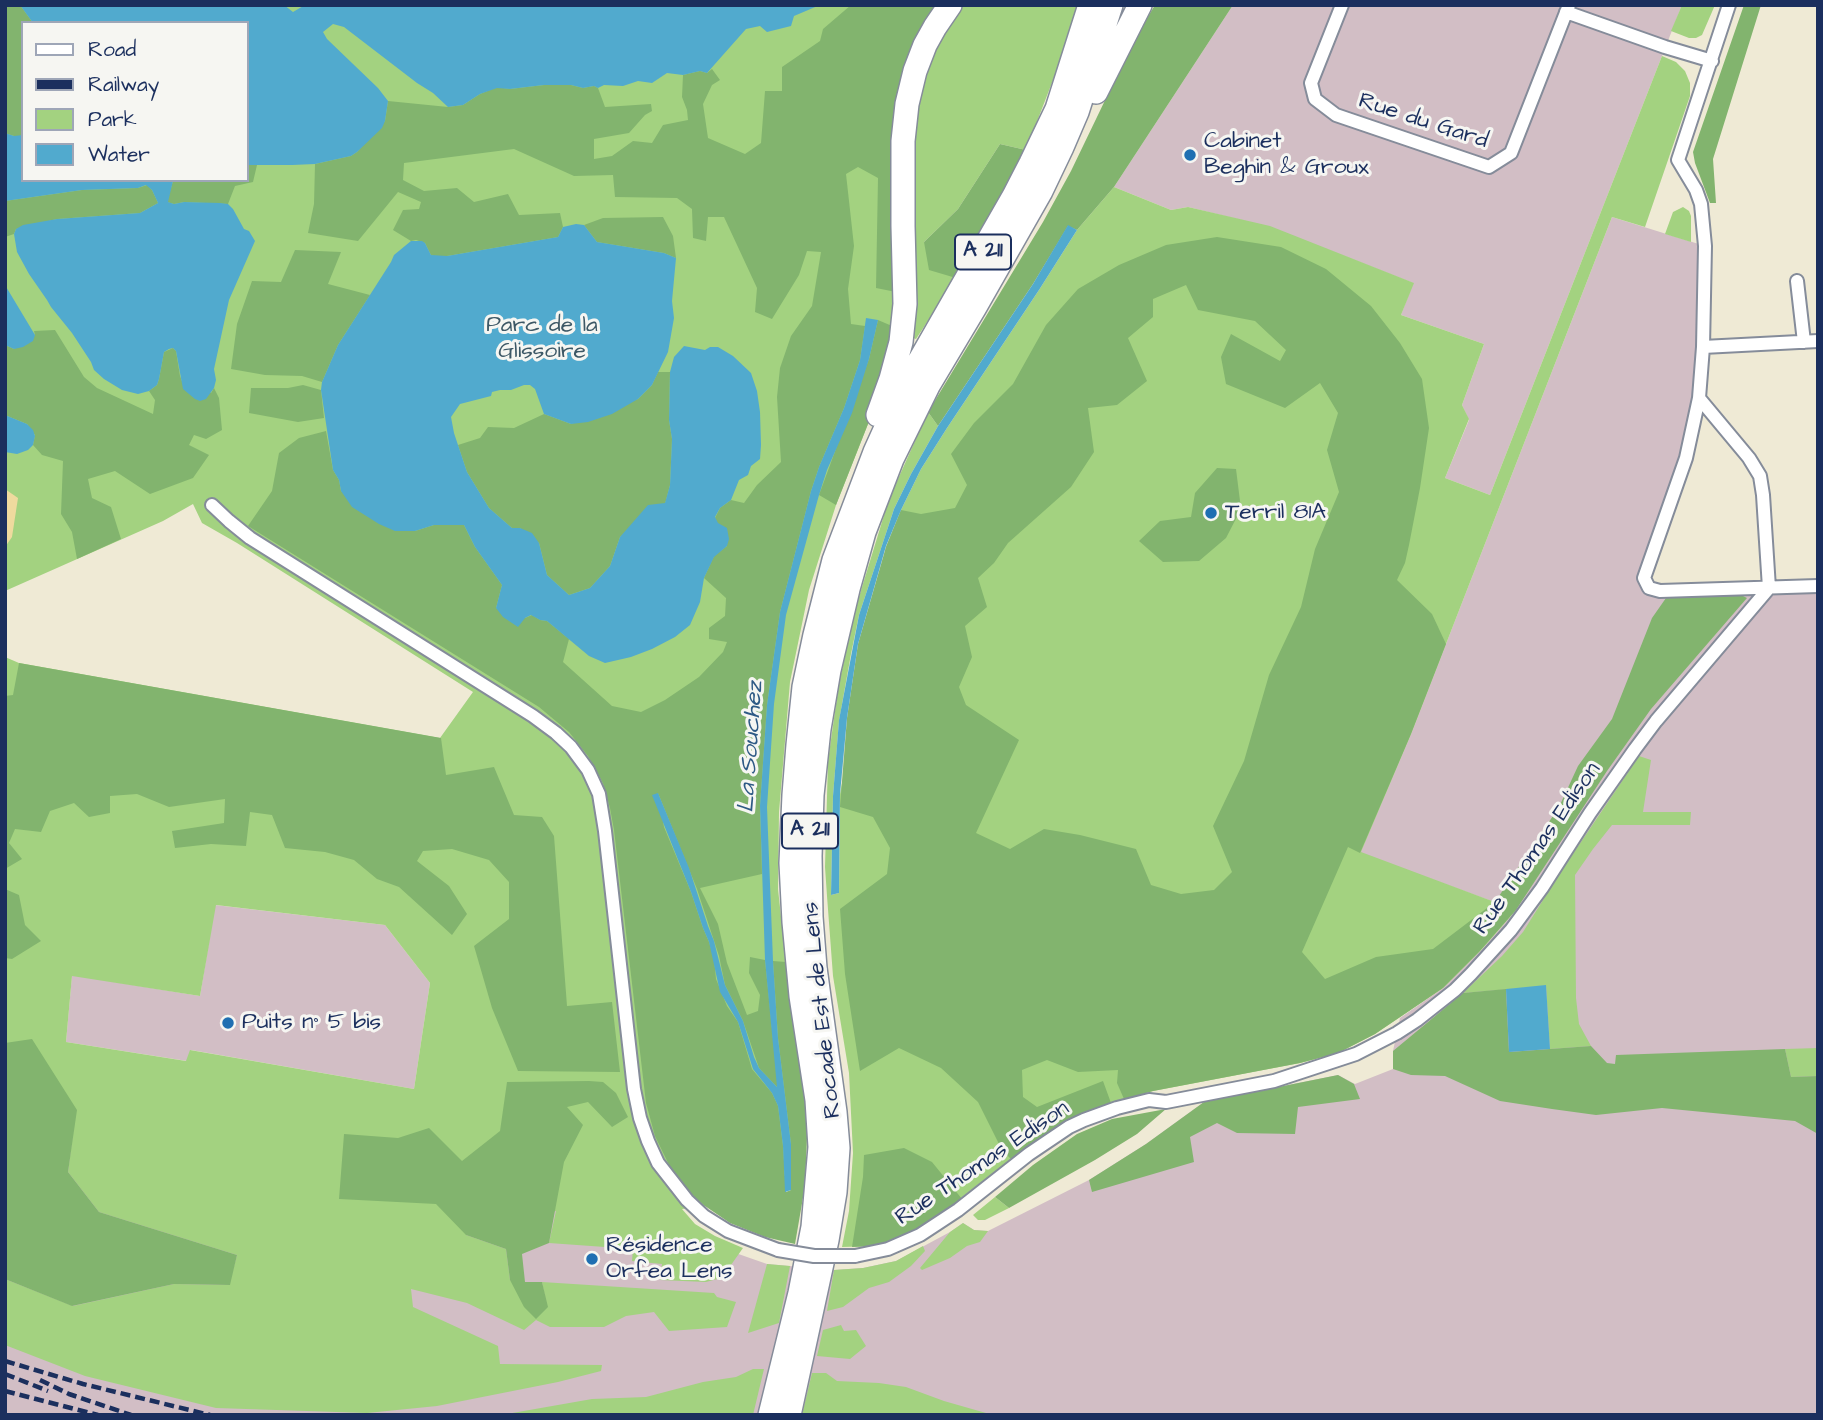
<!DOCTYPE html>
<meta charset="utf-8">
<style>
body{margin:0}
#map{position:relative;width:1823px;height:1420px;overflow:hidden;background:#efead5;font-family:"Architects Daughter",sans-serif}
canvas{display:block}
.frame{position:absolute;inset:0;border:7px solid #1b2f5e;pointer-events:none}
.legend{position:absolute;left:21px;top:21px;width:228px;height:161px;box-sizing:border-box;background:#f6f6f2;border:2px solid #9ea6b7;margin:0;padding:9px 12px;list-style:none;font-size:21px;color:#1b2f5e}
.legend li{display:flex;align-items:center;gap:14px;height:35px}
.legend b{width:35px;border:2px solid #9ea6b7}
</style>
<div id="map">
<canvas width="1823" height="1420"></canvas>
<div class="frame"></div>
<ul class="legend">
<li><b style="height:9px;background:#fff"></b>Road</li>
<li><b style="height:9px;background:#1b2f5e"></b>Railway</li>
<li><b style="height:19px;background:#a3d280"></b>Park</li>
<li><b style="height:19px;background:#51aace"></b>Water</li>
</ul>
</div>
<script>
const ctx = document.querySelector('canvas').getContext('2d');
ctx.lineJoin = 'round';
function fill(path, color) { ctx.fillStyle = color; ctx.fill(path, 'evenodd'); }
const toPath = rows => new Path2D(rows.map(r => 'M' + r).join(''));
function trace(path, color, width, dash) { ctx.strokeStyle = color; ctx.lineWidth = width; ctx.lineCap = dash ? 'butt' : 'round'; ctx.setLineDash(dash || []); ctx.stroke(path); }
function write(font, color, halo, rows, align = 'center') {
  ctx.font = font + ' "Architects Daughter",sans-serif'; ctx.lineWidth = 6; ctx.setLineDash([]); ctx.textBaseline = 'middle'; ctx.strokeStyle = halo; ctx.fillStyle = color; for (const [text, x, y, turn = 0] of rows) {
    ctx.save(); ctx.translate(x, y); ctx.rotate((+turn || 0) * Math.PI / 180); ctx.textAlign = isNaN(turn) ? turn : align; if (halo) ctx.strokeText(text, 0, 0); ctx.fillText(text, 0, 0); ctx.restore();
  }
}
fill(toPath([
 [1233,5,1682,5,1490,495,1445,478,1469,420,1462,405,1484,344,1401,315,1413,283,1270,227,1188,207,1171,210,1114,187],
 [1612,217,1705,246,1699,398,1659,535,1649,588,1818,586,1818,1415,5,1415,5,1085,627,1215,767,1264,834,1270,863,1268,896,1261,950,1232,963,1223,974,1230,988,1231,1089,1180,1146,1144,1204,1102,1338,1075,1355,1084,1393,1069,1393,1051,1400,1018,1443,988,1483,948,1516,910,1360,853,1411,734],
 [215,905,385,925,430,983,414,1089,191,1050,187,1061,66,1042,72,975,200,996]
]), '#d2bec5');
fill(toPath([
 [5,5,935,5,916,41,896,292,890,349,881,391,836,505,809,590,790,682,779,812,778,889,786,962,804,1079,807,1138,762,1200,682,1209,695,1224,715,1236,743,1248,726,1272,717,1279,706,1282,660,1280,662,1264,632,1261,633,1249,549,1243,556,1211,466,1235,506,1249,510,1280,547,1307,542,1282,714,1293,717,1297,736,1302,727,1327,669,1331,654,1312,626,1316,604,1327,550,1327,536,1320,524,1330,467,1303,411,1289,413,1307,498,1346,500,1364,602,1365,601,1371,558,1382,437,1406,367,1413,216,1408,85,1376,5,1345,5,1279,73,1306,174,1284,229,1285,237,1255,99,1212,68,1172,76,1110,5,1085,5,657,19,663,440,738,473,692,237,543,202,523,193,504,163,521,5,591],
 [23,23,247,23,247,180,23,180],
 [216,905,385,925,430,983,414,1089,190,1050,186,1061,66,1042,72,976,200,996],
 [960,5,1079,5,1070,36,1026,150,1000,144,958,209,924,242,956,278,916,339,913,338,913,128,918,96,930,61,940,35],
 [1682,5,1715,5,1702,35,1696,38,1689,38,1671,31],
 [1662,56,1676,62,1685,71,1690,83,1690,96,1645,227,1612,217,1411,734,1361,852,1516,910,1483,948,1443,988,1375,1034,1338,1053,1300,1063,1153,1091,1101,1106,1061,1125,1028,1146,935,1218,875,1246,842,1247,849,1211,853,1153,849,1073,833,976,827,896,825,867,828,761,839,683,855,610,889,499,928,412,938,426,911,474,894,509,859,615,851,654,839,721,833,796,831,895,839,893,840,794,886,547,901,510,921,469,947,428,1039,290,1077,230,1114,187,1171,210,1188,207,1270,226,1414,283,1401,315,1484,344,1462,405,1469,419,1445,478,1490,495],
 [1683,207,1689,211,1691,216,1691,242,1665,234,1673,212],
 [1639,756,1651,760,1643,812,1691,812,1690,825,1612,825,1593,849,1575,875,1576,998,1579,1024,1591,1046,1550,1049,1546,986,1463,993,1502,956,1523,932,1560,873],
 [1818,1048,1818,1076,1791,1077,1785,1049],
 [995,1197,1009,1208,985,1220,978,1220,973,1215],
 [963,1223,974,1230,988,1231,980,1242,967,1246,950,1258,922,1270,920,1268,950,1232],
 [923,1246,925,1251,911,1266,889,1282,869,1288,843,1307,827,1311,834,1270,863,1268,896,1261],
 [767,1264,790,1266,779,1323,748,1333],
 [841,1325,844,1331,856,1330,866,1346,850,1359,817,1356,823,1330],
 [753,1369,764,1369,753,1415,501,1415,592,1399,646,1397,703,1382,736,1377],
 [812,1373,826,1373,837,1381,879,1383,906,1387,944,1401,993,1415,802,1415]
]), '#a3d280');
fill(toPath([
 [5,5,20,5,33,23,23,23,23,135,20,136,14,136,5,133],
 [851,5,935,5,916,41,896,292,876,288,878,178,858,167,846,174,854,246,848,289,851,324,865,326,860,360,844,408,819,467,811,491,780,612,767,705,760,806,762,874,700,888,718,924,727,963,747,1015,758,1011,760,995,749,973,750,957,765,960,778,1088,759,1068,743,1021,725,985,719,956,697,889,658,793,664,827,691,892,703,928,709,942,714,958,716,979,727,1006,738,1022,752,1069,772,1093,778,1106,783,1146,786,1192,791,1190,791,1144,778,1038,773,961,786,962,804,1079,807,1138,805,1186,795,1244,765,1237,730,1223,705,1206,687,1190,671,1169,655,1136,646,1103,614,830,610,808,603,783,588,756,569,732,539,707,248,526,272,491,279,453,299,438,326,431,333,470,339,480,341,491,415,531,434,525,464,525,475,547,502,585,496,608,525,618,532,615,540,620,547,621,569,639,563,662,612,706,641,712,665,700,699,677,723,652,727,642,709,639,709,628,725,616,726,598,704,578,714,556,727,546,715,518,720,508,731,500,744,503,757,485,781,462,777,397,780,368,791,336,812,306,821,252,807,251,799,275,772,319,755,312,757,288,724,217,708,217,706,241,693,238,692,209,677,198,615,197,613,175,574,176,514,149,404,163,403,180,424,191,457,188,474,202,508,194,519,215,560,213,563,227,558,237,447,256,434,256,431,255,425,243,416,240,411,241,393,230,403,210,419,209,421,202,398,192,358,241,308,233,314,204,315,164,351,156,357,152,385,121,388,101,448,107,463,105,480,94,497,87,510,89,544,85,571,85,583,88,594,86,598,88,605,107,651,104,652,111,645,115,629,133,594,139,594,159,612,156,633,141,652,143,663,125,688,120,687,110,682,97,683,75,700,71,707,73,712,69,720,80,712,85,703,104,708,138,745,154,761,143,765,91,782,91,782,67,820,41,823,29],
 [1155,5,1233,5,1114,187,1077,230,1068,226,1033,284,938,426,928,412,1043,222,1071,171,1135,38],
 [1744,5,1761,5,1713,159,1716,203,1710,203,1695,163,1693,152],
 [1000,144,1026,150,1005,194,956,278,929,270,924,242,958,209],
 [247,165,257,165,253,182,235,186,228,204,184,202,174,204,167,202,173,181,247,180],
 [147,185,152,190,158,203,140,213,57,219,16,229,14,234,5,237,5,201,82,190,138,188],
 [663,217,673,236,676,258,664,253,597,242,584,225,603,218],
 [1217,237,1281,247,1326,269,1371,306,1400,343,1422,379,1429,428,1420,488,1409,545,1405,563,1397,580,1432,614,1446,644,1411,734,1360,853,1348,847,1302,952,1325,979,1376,957,1433,949,1495,902,1559,807,1578,766,1612,719,1652,618,1666,598,1739,594,1747,598,1651,709,1607,771,1516,910,1479,952,1443,988,1375,1034,1338,1053,1300,1063,1153,1091,1124,1099,1117,1083,1118,1070,1078,1072,1047,1060,1022,1070,1023,1097,1037,1107,1103,1081,1111,1103,1101,1106,1061,1125,1011,1159,1002,1150,978,1102,941,1068,899,1048,860,1071,845,974,840,909,887,874,890,848,873,817,840,807,847,718,858,644,886,547,901,510,921,514,955,508,967,485,951,454,974,423,1013,384,1046,325,1078,289,1119,265,1166,245],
 [1186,285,1198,310,1255,321,1286,350,1280,361,1231,334,1221,357,1226,384,1285,408,1320,383,1338,413,1327,450,1339,492,1315,549,1301,607,1269,675,1244,761,1213,826,1232,872,1214,890,1181,894,1151,885,1136,849,1080,835,1044,829,1010,849,976,833,1019,740,966,705,959,687,972,657,965,626,987,607,978,578,994,563,1008,543,1071,487,1094,452,1088,408,1117,405,1147,381,1128,338,1153,317,1153,299],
 [295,250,341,252,328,284,370,295,338,345,322,382,302,376,265,375,231,369,237,324,252,281,281,282],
 [878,320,892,326,890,349,881,391,836,505,819,495,869,359],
 [55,330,84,377,97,388,153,414,155,400,149,391,157,385,159,379,164,352,173,348,176,351,180,376,183,384,211,393,214,388,219,398,222,430,206,439,194,435,189,445,209,455,193,478,150,494,115,471,88,479,92,498,111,507,121,539,77,559,72,532,61,514,63,461,42,455,33,445,35,435,27,424,5,415,5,345,14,349,35,335,34,331],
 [658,372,670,372,669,420,672,439,670,485,665,504,620,537,610,566,590,588,569,595,547,575,539,543,520,528,512,528,489,508,467,472,458,445,480,438,488,427,514,428,544,414,571,424,638,399,652,385],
 [303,385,321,390,324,418,298,422,249,413,251,388,288,388],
 [1217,468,1236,469,1241,509,1226,538,1199,561,1163,562,1139,541,1160,521,1191,517,1195,493],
 [19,663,441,738,446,775,494,767,514,815,542,817,554,836,567,1006,612,1002,620,1072,518,1071,492,1008,474,946,509,919,509,882,489,860,452,849,423,851,417,861,449,886,467,914,452,935,399,887,377,879,354,860,325,852,285,848,272,815,250,812,246,846,211,844,175,848,172,831,224,823,225,799,169,807,137,794,110,796,110,813,89,817,74,803,50,811,41,832,15,829,9,843,22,859,5,869,5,696,13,695],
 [5,889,19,895,25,925,41,941,12,959,5,958],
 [1506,989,1509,1052,1591,1046,1607,1063,1615,1064,1616,1055,1785,1049,1791,1077,1818,1076,1818,1134,1795,1121,1662,1108,1596,1115,1552,1109,1500,1101,1445,1076,1411,1075,1393,1069,1393,1051,1463,993],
 [32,1039,77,1110,68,1172,99,1212,237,1255,230,1285,174,1284,72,1306,5,1279,5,1043],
 [1338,1075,1354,1084,1360,1099,1298,1107,1295,1134,1237,1133,1217,1123,1190,1137,1194,1162,1092,1192,1089,1180,1146,1144,1204,1102],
 [589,1081,603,1082,616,1093,628,1117,612,1127,588,1102,567,1107,583,1125,564,1162,549,1243,522,1254,525,1282,542,1282,548,1307,536,1319,524,1307,510,1280,506,1249,466,1235,436,1204,339,1199,344,1134,398,1138,429,1128,462,1161,500,1131,507,1082],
 [1166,1109,1137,1134,1095,1160,1009,1208,995,1197,1033,1165,1077,1134,1112,1119],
 [904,1148,932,1162,962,1199,935,1218,902,1237,875,1246,852,1247,863,1177,864,1155]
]), '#82b46e');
fill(toPath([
 [5,489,18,498,12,537,5,547]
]), '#eeda9e');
fill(toPath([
 [20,5,284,5,293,12,305,5,820,5,794,16,791,26,767,32,760,26,746,29,707,73,700,71,683,75,667,73,652,83,638,81,623,86,604,85,598,88,594,86,583,88,571,85,544,85,510,89,497,88,480,94,463,105,448,107,433,93,417,83,344,27,333,24,323,32,327,39,378,88,388,101,385,121,382,128,357,152,351,156,315,164,292,165,247,165,247,23,33,23],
 [5,133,14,136,23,135,23,180,175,180,173,181,168,202,174,204,184,202,220,203,228,204,233,209,244,229,249,231,255,241,229,300,214,369,216,380,214,388,206,399,200,401,195,399,183,389,176,351,173,348,169,349,164,352,159,379,157,385,149,391,138,394,122,390,104,379,94,370,91,362,72,333,51,307,47,300,29,274,17,252,14,234,16,229,23,225,57,219,140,213,158,203,152,190,146,185,138,188,82,190,5,201],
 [576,224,584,225,597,242,664,253,676,258,672,301,674,318,668,352,652,385,638,399,612,414,588,422,571,424,544,414,535,389,530,385,524,385,511,390,500,390,492,392,491,396,460,404,451,417,454,433,467,472,489,508,512,528,520,528,532,533,539,543,547,575,569,595,590,588,610,566,620,537,648,505,665,503,670,485,672,439,669,420,670,372,674,357,684,346,705,350,710,347,718,347,733,356,751,373,757,391,760,412,761,445,760,459,751,466,748,475,739,480,731,500,720,508,715,517,718,523,727,528,729,539,727,546,714,557,704,578,700,602,690,625,675,637,652,649,631,657,605,663,589,656,547,621,540,620,531,615,525,618,518,627,503,617,496,608,502,585,475,547,464,525,434,525,415,531,395,531,379,524,352,507,341,491,339,480,333,470,321,390,322,382,338,345,391,262,394,255,411,241,422,241,425,243,431,255,447,256,558,237,563,227],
 [1068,225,1077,230,1039,290,947,428,921,469,901,510,886,546,858,644,847,718,840,794,839,893,831,895,833,796,839,720,859,615,894,509,911,474,938,426,1033,284],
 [5,285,35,335,33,341,23,347,14,349,5,345],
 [866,318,878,320,869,359,852,413,827,470,819,495,786,615,774,704,767,807,773,961,778,1038,791,1144,791,1190,785,1192,783,1146,778,1106,772,1093,753,1069,738,1022,720,992,709,942,703,928,691,892,652,795,658,793,689,868,708,926,714,941,725,985,743,1021,754,1057,759,1068,777,1087,765,960,760,806,767,705,780,612,811,491,819,467,844,408,860,360],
 [5,415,27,424,33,430,35,436,33,445,28,450,17,454,5,452],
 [1546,985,1550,1049,1509,1052,1506,989]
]), '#51aace');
const minor = toPath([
 [1342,5,1311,83,1315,99,1336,115,1489,167,1511,153,1569,5],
 [1729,5,1678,160,1696,190,1701,204,1705,246,1703,347,1699,398,1686,458,1644,578,1649,588,1660,591,1818,586],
 [1566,12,1665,47,1712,61],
 [1797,281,1804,342],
 [1703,347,1818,341],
 [1699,398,1749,458,1760,476,1763,495,1769,588],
 [212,505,229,521,250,538,533,716,556,733,571,747,588,770,599,794,605,831,634,1089,640,1118,648,1141,658,1163,687,1200,704,1216,728,1231,778,1250],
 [855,1256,888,1249,920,1235,958,1210,1029,1154,1069,1127,1084,1120,1117,1108,1149,1100,1166,1102,1274,1081,1356,1054,1397,1033,1417,1020,1455,990,1471,974,1511,930,1542,888,1590,813,1635,749,1656,721,1769,588]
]);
const motorway = toPath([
 [1096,92,1140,5],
 [878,415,891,379,901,342,905,304,903,226,903,141,907,104,915,71,925,45,935,27,950,5],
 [770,1415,800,1293,813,1227,820,1147,817,1100,801,996,794,922,791,863,794,795,798,745,804,687,815,635,834,560,875,452,894,410,916,367,1014,196,1031,163,1057,109,1090,5],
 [789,1415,827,1240,835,1192,838,1148,835,1112,815,968,811,917,810,856,812,795,819,729,829,670,848,589,864,532,892,459,929,384,975,307,1041,191,1062,147,1077,112,1111,5]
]);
trace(minor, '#858c9a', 16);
trace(motorway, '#858c9a', 26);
trace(minor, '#fff', 12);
trace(motorway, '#fff', 23);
trace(toPath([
 [5,1361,83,1384,210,1415],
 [5,1374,48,1391],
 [40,1380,69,1394,131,1415],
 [5,1391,98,1415]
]), '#1b2f5e', 4.5, [10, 5]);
const minorBridge = toPath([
 [778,1250,814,1256,855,1256]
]);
trace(minorBridge, '#858c9a', 16, []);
trace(minorBridge, '#fff', 12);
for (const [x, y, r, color] of [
 [1190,155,7,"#1f6fb2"],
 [1211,513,7,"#1f6fb2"],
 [228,1023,7,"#1f6fb2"],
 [592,1259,7,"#1f6fb2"]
]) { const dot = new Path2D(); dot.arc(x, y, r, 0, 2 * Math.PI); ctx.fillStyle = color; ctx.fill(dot); trace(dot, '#f6f6f2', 2.5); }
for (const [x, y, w] of [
 [983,252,56],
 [810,831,56]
]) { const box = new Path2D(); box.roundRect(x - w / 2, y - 17.5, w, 35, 5); ctx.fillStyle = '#f6f6f2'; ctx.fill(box); trace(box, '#1b2f5e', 2); }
write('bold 21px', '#1b2f5e', null, [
 ["A 211",983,252],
 ["A 211",810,831]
]);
write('23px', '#1b2f5e', '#f6f6f2', [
 ["Rue du Gard",1423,122,18],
 ["Rue Thomas Edison",1538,849,-55],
 ["Rocade Est de Lens",823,1010,-96],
 ["Rue Thomas Edison",983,1164,-34]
]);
write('23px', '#1b2f5e', '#f6f6f2', [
 ["Cabinet",1204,142],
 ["Beghin & Groux",1204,168],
 ["Terril 81A",1225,513],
 ["Puits n° 5 bis",242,1023],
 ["Résidence",606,1246],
 ["Orfea Lens",606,1272]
], 'left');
write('23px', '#3d5866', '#f6f6f2', [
 ["Parc de la",542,326],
 ["Glissoire",542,352]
]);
write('italic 24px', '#2e5a85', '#f6f6f2', [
 ["La Souchez",752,747,-86]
]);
</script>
